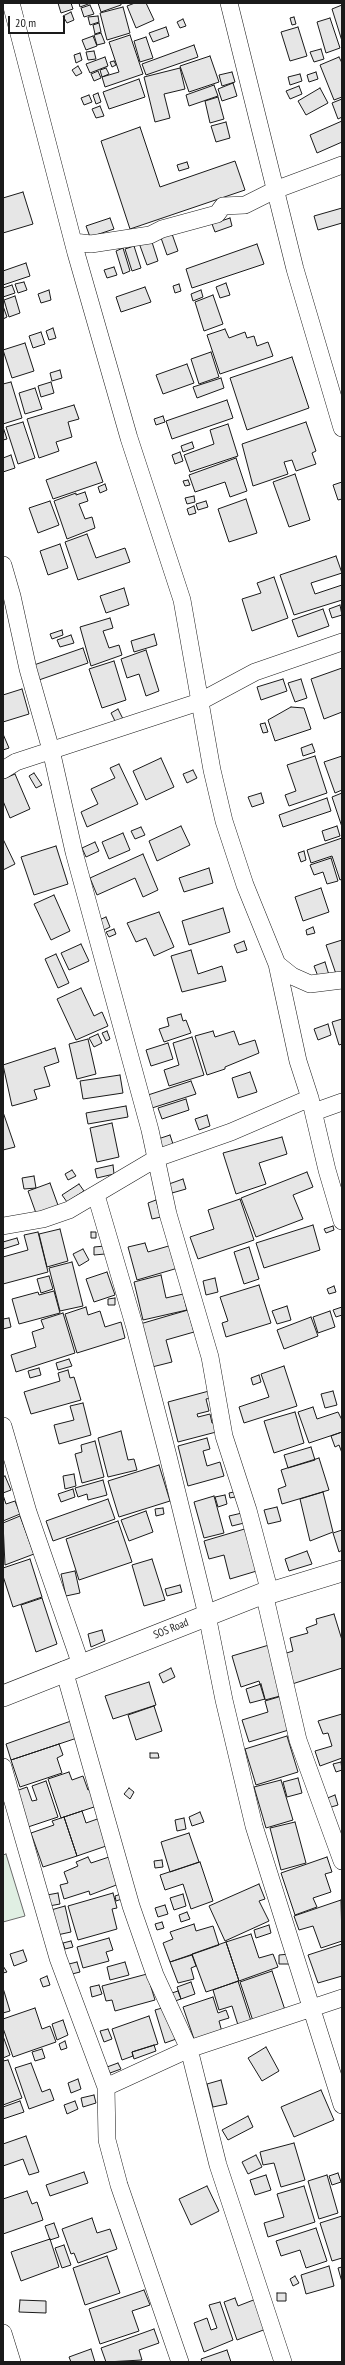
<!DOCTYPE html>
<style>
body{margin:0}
#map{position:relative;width:345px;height:2365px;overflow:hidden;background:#fff;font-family:"PT Sans Narrow",sans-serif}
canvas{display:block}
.frame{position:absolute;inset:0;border:4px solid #1a1a1a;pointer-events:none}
.scale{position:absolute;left:8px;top:16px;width:57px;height:18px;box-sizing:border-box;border:2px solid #1a1a1a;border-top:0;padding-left:5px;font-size:12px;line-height:14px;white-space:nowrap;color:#1a1a1a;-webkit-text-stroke:3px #fff;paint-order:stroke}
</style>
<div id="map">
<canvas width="345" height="2365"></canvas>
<div class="frame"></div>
<div class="scale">20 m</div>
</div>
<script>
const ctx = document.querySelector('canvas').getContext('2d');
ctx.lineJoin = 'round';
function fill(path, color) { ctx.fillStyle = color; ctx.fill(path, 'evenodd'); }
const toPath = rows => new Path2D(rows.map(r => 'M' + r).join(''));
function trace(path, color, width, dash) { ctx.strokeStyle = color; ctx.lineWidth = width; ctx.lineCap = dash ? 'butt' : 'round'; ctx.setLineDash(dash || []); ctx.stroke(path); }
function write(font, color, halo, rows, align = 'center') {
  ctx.font = font + ' "PT Sans Narrow",sans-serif'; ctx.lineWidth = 3; ctx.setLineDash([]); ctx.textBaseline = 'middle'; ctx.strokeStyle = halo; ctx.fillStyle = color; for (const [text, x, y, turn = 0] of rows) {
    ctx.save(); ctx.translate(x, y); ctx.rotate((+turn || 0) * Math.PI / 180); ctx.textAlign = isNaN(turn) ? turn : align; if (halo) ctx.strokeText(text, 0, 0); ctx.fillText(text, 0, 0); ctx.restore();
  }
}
const green = toPath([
 [6,1854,25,1916,3,1922,3,1855,6,1854]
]);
fill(green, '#e0efe3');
trace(green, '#6a6a6a', 1);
const building = toPath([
 [58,3,71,3,73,9,61,13,58,3],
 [79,3,91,3,80,7,79,3],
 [98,3,121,3,121,5,101,12,98,3],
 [135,3,146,3,154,20,136,28,127,6,135,3],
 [90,5,94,14,84,17,81,8,90,5],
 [342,5,342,41,332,9,342,5],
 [123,7,130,33,107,40,100,13,123,7],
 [71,12,74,20,67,23,63,16,71,12],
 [98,16,99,22,90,25,88,17,98,16],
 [294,17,296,24,292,25,290,18,294,17],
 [330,18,340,48,326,53,317,22,330,18],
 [183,19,186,26,180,28,177,22,183,19],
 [99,23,101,32,95,34,93,25,99,23],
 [166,27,169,36,153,42,149,33,166,27],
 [298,27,307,56,290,61,281,32,298,27],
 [101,33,105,43,97,45,94,35,101,33],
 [130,35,143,74,105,87,102,77,119,72,109,42,130,35],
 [93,36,97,46,86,50,82,40,93,36],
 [146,37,153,58,140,62,134,41,146,37],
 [194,45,198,57,146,75,142,64,194,45],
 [321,49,324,59,314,62,310,52,321,49],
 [94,51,96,59,88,60,86,52,94,51],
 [80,53,82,60,76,63,74,55,80,53],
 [210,56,219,82,189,92,180,66,210,56],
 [105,57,108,66,90,73,86,64,105,57],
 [339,57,342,63,342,97,334,100,320,65,339,57],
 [114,61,116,65,112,67,110,62,114,61],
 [78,66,82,73,76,76,72,70,78,66],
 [106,68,109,74,102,77,100,70,106,68],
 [180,68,185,89,164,94,170,118,155,122,144,77,180,68],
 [98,71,101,78,94,81,91,74,98,71],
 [232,72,235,82,222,86,219,75,232,72],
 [316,72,318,79,309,82,307,75,316,72],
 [300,74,302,81,290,85,288,77,300,74],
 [139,79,145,97,109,109,103,92,139,79],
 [233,83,237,96,222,101,218,89,233,83],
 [214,85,218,96,189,106,186,95,214,85],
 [299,86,302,94,290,99,286,91,299,86],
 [320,88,328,103,306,115,298,101,320,88],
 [98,93,101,102,96,104,93,95,98,93],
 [89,95,92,102,84,105,81,98,89,95],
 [218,97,224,119,210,123,205,101,218,97],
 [342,99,342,117,338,119,332,103,342,99],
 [100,106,104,116,96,118,92,109,100,106],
 [342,121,342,142,317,153,310,135,342,121],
 [226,122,230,138,216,142,211,126,226,122],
 [140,127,160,187,235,161,245,190,130,229,101,141,140,127],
 [187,162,189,168,179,171,177,165,187,162],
 [23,192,33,224,3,233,3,198,23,192],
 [342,208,342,223,318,230,314,216,342,208],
 [110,218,114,229,90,237,86,226,110,218],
 [230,218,232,226,215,232,212,224,230,218],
 [171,231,178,251,167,255,160,235,171,231],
 [151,239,158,261,147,265,139,243,151,239],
 [257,244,264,264,192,288,186,269,257,244],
 [134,246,141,268,132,271,125,249,134,246],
 [123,248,130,271,123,274,116,251,123,248],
 [26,263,30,276,3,285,3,271,26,263],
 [114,267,117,275,107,278,104,270,114,267],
 [24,282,27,290,18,293,15,284,24,282],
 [226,283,230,295,220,298,216,287,226,283],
 [179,284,181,291,175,293,173,286,179,284],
 [12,285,15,293,3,297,3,288,12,285],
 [145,287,151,302,121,312,116,297,145,287],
 [49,290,51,300,41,303,38,294,49,290],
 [201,290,203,297,193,301,191,294,201,290],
 [213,295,223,324,204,331,195,302,213,295],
 [15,296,20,313,9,317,4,300,15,296],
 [3,306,7,317,3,319,3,306],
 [53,328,56,338,49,340,46,331,53,328],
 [225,329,229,338,245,332,247,338,254,336,257,346,268,342,273,356,220,374,207,335,225,329],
 [41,332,45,344,33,348,29,336,41,332],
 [25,343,34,371,12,378,3,350,25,343],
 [211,352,219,377,199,384,191,359,211,352],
 [292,357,309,408,247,430,230,378,292,357],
 [187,364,194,383,163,394,156,375,187,364],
 [60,370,62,378,52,381,50,373,60,370],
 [221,378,224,388,197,398,193,387,221,378],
 [11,382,22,418,3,424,3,384,11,382],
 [51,382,54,393,41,397,38,386,51,382],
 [35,388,42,409,25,414,19,393,35,388],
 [227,400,233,418,172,439,166,421,227,400],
 [74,405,79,419,68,422,72,437,56,442,59,451,39,458,27,419,74,405],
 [163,416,165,422,156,425,154,419,163,416],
 [23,422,35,458,18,464,6,427,23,422],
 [306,422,316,451,312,453,316,464,296,471,292,460,284,462,288,474,253,486,242,444,306,422],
 [228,424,238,456,190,472,184,455,214,444,210,430,228,424],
 [3,427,7,439,3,440,3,427],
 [192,442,194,448,183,452,181,446,192,442],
 [180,452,183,461,175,464,172,455,180,452],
 [11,455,15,468,3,472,3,458,11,455],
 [236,458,247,491,230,497,225,482,195,492,189,475,236,458],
 [96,462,103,482,53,499,46,480,96,462],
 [295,474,310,520,289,527,273,482,295,474],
 [188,480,190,485,185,486,183,481,188,480],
 [342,482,342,499,338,500,333,485,342,482],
 [105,484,107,490,100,493,98,487,105,484],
 [85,492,88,501,79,504,85,519,92,517,95,528,67,539,54,501,76,493,76,495,85,492],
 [194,496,195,502,187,504,185,498,194,496],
 [246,499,257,533,229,542,218,509,246,499],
 [50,501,59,525,38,533,29,508,50,501],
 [206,501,208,507,198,510,196,504,206,501],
 [194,506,196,513,189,515,187,509,194,506],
 [87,534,96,558,125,548,130,562,78,580,65,542,87,534],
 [60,544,68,568,48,575,40,551,60,544],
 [336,556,342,573,311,583,315,594,342,585,342,600,294,615,280,575,336,556],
 [274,577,288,618,252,631,242,599,261,593,257,583,274,577],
 [124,588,129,605,106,613,100,596,124,588],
 [340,605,342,615,332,618,329,609,340,605],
 [323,609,329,626,298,637,292,620,323,609],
 [110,618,113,628,103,631,109,648,119,645,122,655,91,666,80,627,110,618],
 [62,630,63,635,52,639,50,634,62,630],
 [154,634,157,645,134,652,131,641,154,634],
 [71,635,74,643,60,647,57,640,71,635],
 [83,648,88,663,36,681,31,666,83,648],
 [146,650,159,691,146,696,139,674,127,678,121,659,146,650],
 [114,661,126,700,102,708,89,669,114,661],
 [342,668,342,712,324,719,311,679,342,668],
 [283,679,287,691,261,700,257,687,283,679],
 [301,679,307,698,295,702,288,683,301,679],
 [22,689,29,714,3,722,3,695,22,689],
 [291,707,304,708,311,729,275,741,268,720,291,707],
 [118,709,123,719,116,723,111,713,118,709],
 [265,723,268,732,263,733,260,724,265,723],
 [3,734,9,748,3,750,3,734],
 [312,744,315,752,303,756,301,748,312,744],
 [315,756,327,793,289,806,285,795,296,791,287,765,315,756],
 [342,756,342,790,335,793,324,762,342,756],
 [161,758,174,787,146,800,133,771,161,758],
 [119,764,138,804,87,827,81,812,98,804,91,789,115,778,110,768,119,764],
 [193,770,197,778,187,783,183,774,193,770],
 [34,773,42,785,36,788,29,776,34,773],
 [15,774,30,809,10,818,3,801,3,779,15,774],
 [261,793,264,803,252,807,248,797,261,793],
 [342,793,342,827,332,797,342,793],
 [327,798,331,811,283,827,279,815,327,798],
 [181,826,190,845,157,861,149,841,181,826],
 [337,826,340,836,325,841,322,831,337,826],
 [141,827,145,835,135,839,131,831,141,827],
 [123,833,130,850,109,859,102,842,123,833],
 [342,838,342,879,340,880,332,856,311,863,307,850,342,838],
 [3,839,15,864,3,870,3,839],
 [95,842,99,851,86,857,82,848,95,842],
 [56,846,68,884,34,895,21,857,56,846],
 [304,851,306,860,301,862,298,853,304,851],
 [143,854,158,890,143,897,135,878,97,895,90,878,143,854],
 [331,858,338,881,327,884,323,872,314,875,310,865,331,858],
 [209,868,213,883,184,892,179,878,209,868],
 [321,888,329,912,303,921,295,897,321,888],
 [54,895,70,931,51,940,34,904,54,895],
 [223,908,230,932,189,945,182,921,223,908],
 [159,912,174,947,154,956,146,938,136,942,127,923,159,912],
 [106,917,110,927,104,930,99,920,106,917],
 [313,927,315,933,307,935,306,930,313,927],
 [114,929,116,934,109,937,106,932,114,929],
 [342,940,342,971,336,974,326,945,342,940],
 [244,941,247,950,237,953,234,945,244,941],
 [81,944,89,961,69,970,61,953,81,944],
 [191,950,198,974,222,966,226,981,182,992,171,956,191,950],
 [56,954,69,983,58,988,45,959,56,954],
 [325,962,329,975,319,979,314,966,325,962],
 [81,988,94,1016,102,1012,108,1026,76,1040,57,999,81,988],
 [181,1014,183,1021,186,1020,191,1033,164,1042,159,1029,169,1026,167,1018,181,1014],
 [342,1019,342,1044,339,1045,332,1022,342,1019],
 [328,1024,331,1035,318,1040,314,1029,328,1024],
 [107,1031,110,1039,106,1041,102,1033,107,1031],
 [213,1031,215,1037,234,1031,239,1045,255,1040,259,1053,225,1067,225,1069,207,1075,195,1036,213,1031],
 [98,1034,102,1043,94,1047,89,1038,98,1034],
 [192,1037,204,1075,169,1086,164,1070,179,1065,173,1043,192,1037],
 [88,1039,96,1074,77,1079,69,1044,88,1039],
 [168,1043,173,1059,151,1066,146,1050,168,1043],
 [55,1048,59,1062,44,1067,50,1086,34,1090,37,1099,12,1106,3,1065,55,1048],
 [250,1072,257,1092,238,1098,232,1078,250,1072],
 [120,1075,123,1093,83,1099,80,1081,120,1075],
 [191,1081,196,1094,152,1108,148,1095,191,1081],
 [186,1099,189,1110,162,1119,158,1108,186,1099],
 [126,1106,128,1117,88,1124,86,1113,126,1106],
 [3,1112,15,1147,3,1150,3,1112],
 [207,1115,210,1126,199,1130,195,1119,207,1115],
 [112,1123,119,1157,97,1162,90,1128,112,1123],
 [170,1135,174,1147,162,1151,158,1139,170,1135],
 [282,1137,287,1154,259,1163,266,1184,236,1194,223,1153,282,1137],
 [113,1165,114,1174,97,1178,95,1169,113,1165],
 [72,1170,76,1176,68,1180,65,1174,72,1170],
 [307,1172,313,1187,293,1195,303,1219,256,1237,241,1198,307,1172],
 [34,1176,36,1188,24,1189,22,1178,34,1176],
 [183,1179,186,1189,172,1193,169,1184,183,1179],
 [50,1183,59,1208,37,1216,28,1191,50,1183],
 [79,1184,84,1191,67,1202,62,1195,79,1184],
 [240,1199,254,1240,198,1259,190,1237,214,1229,208,1210,240,1199],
 [156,1200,161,1217,152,1219,148,1203,156,1200],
 [313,1225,320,1250,264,1268,256,1243,313,1225],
 [333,1226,334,1230,326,1233,324,1229,333,1226],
 [60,1229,68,1261,47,1267,39,1234,60,1229],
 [38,1232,48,1272,3,1284,3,1257,28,1250,24,1235,38,1232],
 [91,1232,96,1232,96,1238,91,1238,91,1232],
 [17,1238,19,1244,3,1249,3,1242,17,1238],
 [145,1243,148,1252,172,1245,178,1268,137,1280,128,1247,145,1243],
 [105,1246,105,1254,94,1255,94,1247,105,1246],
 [249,1247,259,1279,244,1284,234,1252,249,1247],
 [83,1249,89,1260,79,1266,73,1254,83,1249],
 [72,1262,83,1306,60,1311,49,1268,72,1262],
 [107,1272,115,1295,94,1302,86,1279,107,1272],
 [161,1275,166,1298,183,1294,187,1310,143,1320,134,1282,161,1275],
 [49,1276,53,1289,41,1293,37,1279,49,1276],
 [215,1278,218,1292,206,1295,203,1281,215,1278],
 [259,1285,271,1323,226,1337,222,1323,228,1321,220,1297,259,1285],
 [334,1286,336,1292,329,1294,327,1289,334,1286],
 [54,1291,60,1313,19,1324,12,1299,38,1292,39,1295,54,1291],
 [115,1298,115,1305,108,1305,108,1299,115,1298],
 [287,1306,291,1320,277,1324,272,1311,287,1306],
 [86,1307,88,1315,100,1311,105,1327,121,1322,125,1338,77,1353,65,1314,86,1307],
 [342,1307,342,1315,336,1317,333,1310,342,1307],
 [188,1310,194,1332,166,1340,172,1362,152,1367,140,1324,188,1310],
 [330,1311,335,1327,318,1333,313,1317,330,1311],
 [63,1313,75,1353,16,1372,11,1355,36,1347,32,1332,44,1328,41,1320,63,1313],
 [311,1317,318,1336,284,1349,277,1330,311,1317],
 [9,1318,11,1327,3,1329,3,1319,9,1318],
 [69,1359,72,1366,58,1370,56,1363,69,1359],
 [284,1366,297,1406,244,1423,239,1407,269,1397,261,1374,284,1366],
 [39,1368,41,1375,30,1378,28,1371,39,1368],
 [68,1370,70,1378,74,1377,81,1400,31,1414,24,1392,60,1381,58,1373,68,1370],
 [259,1375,261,1382,253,1385,251,1378,259,1375],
 [209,1391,211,1398,206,1399,209,1411,197,1414,198,1417,210,1414,212,1423,218,1422,220,1431,178,1442,168,1402,209,1391],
 [333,1391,337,1405,325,1408,321,1394,333,1391],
 [83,1403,91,1435,59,1444,54,1425,74,1420,70,1406,83,1403],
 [313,1407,317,1419,338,1412,342,1420,342,1432,309,1443,298,1412,313,1407],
 [295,1412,304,1443,274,1453,264,1421,295,1412],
 [121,1431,128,1460,134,1459,137,1470,108,1477,98,1438,121,1431],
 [342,1432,342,1453,339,1445,335,1447,331,1436,342,1432],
 [207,1438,210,1449,203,1451,207,1466,220,1462,224,1476,188,1486,178,1446,207,1438],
 [95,1441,104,1477,82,1483,75,1454,82,1452,81,1445,95,1441],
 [311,1447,315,1460,288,1468,284,1455,311,1447],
 [319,1458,329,1490,282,1504,278,1489,286,1486,281,1470,319,1458],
 [159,1465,170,1501,119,1517,108,1481,159,1465],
 [74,1474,76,1486,65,1489,63,1476,74,1474],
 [5,1476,11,1490,3,1493,3,1477,5,1476],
 [103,1480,107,1495,88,1500,87,1494,78,1497,75,1488,103,1480],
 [73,1489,75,1497,61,1502,58,1494,73,1489],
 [234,1492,235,1497,230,1498,229,1493,234,1492],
 [323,1492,333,1532,310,1541,300,1499,323,1492],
 [3,1495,6,1504,15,1501,20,1514,3,1521,3,1495],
 [225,1495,227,1504,218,1507,215,1497,225,1495],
 [214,1496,224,1533,204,1538,194,1502,214,1496],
 [108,1499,115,1519,53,1541,46,1521,108,1499],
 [277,1507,281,1521,268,1524,264,1510,277,1507],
 [163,1508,164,1514,156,1516,155,1509,163,1508],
 [146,1511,153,1532,129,1541,121,1520,146,1511],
 [242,1513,244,1523,232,1526,229,1516,242,1513],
 [20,1516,34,1554,5,1565,3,1523,20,1516],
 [118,1521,132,1562,79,1580,66,1539,118,1521],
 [248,1528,260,1570,230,1579,224,1555,209,1559,204,1541,248,1528],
 [342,1530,342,1550,339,1552,333,1533,342,1530],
 [307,1551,312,1564,289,1571,285,1559,307,1551],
 [30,1559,42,1597,13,1607,3,1576,3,1568,30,1559],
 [152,1559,165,1600,144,1606,132,1565,152,1559],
 [75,1571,80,1593,66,1596,61,1574,75,1571],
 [180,1585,182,1592,167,1596,165,1589,180,1585],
 [42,1598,57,1644,36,1652,21,1605,42,1598],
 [334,1614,342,1640,342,1668,289,1685,280,1655,293,1651,290,1638,308,1633,306,1628,317,1624,316,1619,334,1614],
 [102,1630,105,1641,91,1647,88,1634,102,1630],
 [269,1645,284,1695,265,1700,259,1681,241,1687,232,1656,269,1645],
 [171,1668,175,1677,163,1683,159,1674,171,1668],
 [149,1682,156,1705,113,1719,105,1696,149,1682],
 [261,1684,265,1699,250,1703,246,1689,261,1684],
 [282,1696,292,1729,249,1742,242,1720,268,1712,265,1701,282,1696],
 [154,1706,162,1731,136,1740,128,1715,154,1706],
 [342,1714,342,1758,320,1766,315,1751,332,1746,328,1733,323,1734,318,1721,342,1714],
 [71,1721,77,1738,11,1760,6,1744,71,1721],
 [287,1736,298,1772,256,1785,245,1749,287,1736],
 [59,1744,63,1755,57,1758,62,1773,20,1787,11,1760,59,1744],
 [150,1753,158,1753,159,1758,150,1758,150,1753],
 [341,1762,342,1770,336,1772,333,1764,341,1762],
 [69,1772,72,1780,83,1776,88,1790,94,1788,100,1805,61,1818,48,1779,69,1772],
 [298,1778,302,1793,287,1797,283,1782,298,1778],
 [281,1780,293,1820,266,1828,254,1787,281,1780],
 [46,1781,58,1817,28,1827,16,1791,27,1787,32,1801,37,1800,32,1786,46,1781],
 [129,1788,134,1792,130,1799,124,1794,129,1788],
 [335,1795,338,1805,328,1808,325,1799,335,1795],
 [82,1811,86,1823,103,1817,112,1844,77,1856,64,1817,82,1811],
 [200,1812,204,1822,192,1826,189,1817,200,1812],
 [64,1817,77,1856,43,1867,31,1833,54,1825,52,1821,64,1817],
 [184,1818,186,1829,177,1831,175,1820,184,1818],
 [295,1822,306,1863,281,1870,270,1828,295,1822],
 [189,1833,199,1862,170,1872,161,1842,189,1833],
 [88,1857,91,1863,109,1857,119,1884,90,1895,89,1891,64,1899,60,1885,68,1883,64,1872,78,1866,76,1862,88,1857],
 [327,1857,332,1872,325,1874,331,1892,313,1898,317,1907,295,1915,281,1873,327,1857],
 [162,1860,163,1867,155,1868,154,1861,162,1860],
 [200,1862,213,1901,191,1909,183,1884,165,1890,160,1875,200,1862],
 [259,1884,265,1899,259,1901,269,1921,225,1941,209,1906,259,1884],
 [58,1893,60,1904,49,1906,47,1895,58,1893],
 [113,1893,117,1908,112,1909,117,1929,78,1940,68,1906,113,1893],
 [121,1894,122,1899,116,1901,115,1896,121,1894],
 [183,1894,186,1906,174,1910,170,1898,183,1894],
 [341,1900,342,1941,321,1948,313,1926,299,1930,294,1916,341,1900],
 [165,1905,168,1914,158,1917,155,1908,165,1905],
 [65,1906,71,1932,57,1935,51,1910,65,1906],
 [187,1912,190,1919,181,1922,179,1915,187,1912],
 [162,1922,164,1928,157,1930,155,1924,162,1922],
 [194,1924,196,1931,213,1926,219,1945,170,1962,163,1943,173,1939,170,1932,194,1924],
 [269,1925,271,1933,256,1938,254,1930,269,1925],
 [251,1934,259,1958,273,1954,278,1967,239,1981,226,1942,251,1934],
 [109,1938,113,1950,106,1952,109,1961,83,1968,77,1947,109,1938],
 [71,1941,73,1947,65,1949,63,1943,71,1941],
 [226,1942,239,1981,206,1992,192,1954,226,1942],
 [342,1944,342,1976,318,1983,308,1955,342,1944],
 [23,1950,27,1961,14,1966,10,1954,23,1950],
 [290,1954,290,1964,279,1964,279,1955,290,1954],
 [192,1955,196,1966,191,1968,194,1979,178,1983,170,1962,192,1955],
 [77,1962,80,1972,72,1974,69,1964,77,1962],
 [125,1962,129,1975,110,1980,107,1967,125,1962],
 [3,1966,7,1972,3,1973,3,1966],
 [272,1971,285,2010,253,2021,240,1982,272,1971],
 [147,1974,155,2000,115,2011,112,2000,106,2001,102,1986,147,1974],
 [47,1976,50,1985,43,1987,40,1979,47,1976],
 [238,1981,251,2021,238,2025,232,2006,219,2010,213,1990,238,1981],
 [191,1982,195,1994,181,1999,177,1987,191,1982],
 [99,1985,102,1994,92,1997,90,1987,99,1985],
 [3,1988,10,2011,3,2013,3,1988],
 [178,1991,181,1999,175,2001,172,1993,178,1991],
 [213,1997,218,2013,226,2010,229,2018,219,2021,222,2032,195,2042,183,2007,213,1997],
 [169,2006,179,2038,165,2043,155,2010,169,2006],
 [35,2008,42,2029,50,2026,56,2042,13,2057,3,2028,3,2019,35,2008],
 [149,2016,158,2044,132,2052,133,2056,122,2060,112,2029,149,2016],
 [63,2020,68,2035,57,2040,52,2024,63,2020],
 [108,2029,112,2039,104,2042,100,2031,108,2029],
 [3,2036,10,2055,3,2058,3,2036],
 [65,2041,67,2048,61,2050,59,2044,65,2041],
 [154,2045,156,2051,134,2059,132,2052,154,2045],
 [266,2047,279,2071,262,2081,248,2058,266,2047],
 [42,2049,45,2058,35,2061,32,2052,42,2049],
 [8,2060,22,2098,3,2105,3,2061,8,2060],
 [31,2063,42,2092,50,2089,54,2100,29,2109,15,2068,31,2063],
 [118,2063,121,2069,110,2073,107,2067,118,2063],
 [78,2079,81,2089,71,2093,68,2083,78,2079],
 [221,2080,227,2104,213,2107,207,2084,221,2080],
 [321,2090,334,2120,294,2137,281,2107,321,2090],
 [94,2095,96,2103,83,2107,81,2098,94,2095],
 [20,2101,24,2112,3,2119,3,2107,20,2101],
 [75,2101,78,2109,67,2114,64,2105,75,2101],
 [248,2116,253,2127,228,2140,222,2130,248,2116],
 [26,2136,39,2172,29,2175,23,2159,3,2166,3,2144,26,2136],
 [294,2143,305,2180,281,2187,274,2163,263,2165,260,2152,294,2143],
 [256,2155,262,2167,248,2174,242,2162,256,2155],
 [84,2172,88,2183,50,2196,46,2185,84,2172],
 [338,2173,341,2182,332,2185,329,2176,338,2173],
 [266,2175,271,2190,255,2195,250,2180,266,2175],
 [327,2175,338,2213,319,2219,308,2181,327,2175],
 [207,2186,219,2211,191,2225,179,2199,207,2186],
 [304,2186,315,2222,268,2237,264,2223,284,2217,277,2194,304,2186],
 [27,2191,32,2204,37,2202,43,2220,3,2234,3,2199,27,2191],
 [342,2216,342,2258,332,2261,320,2223,342,2216],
 [92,2218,97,2233,110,2229,117,2249,78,2263,74,2253,71,2254,62,2229,92,2218],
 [54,2223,59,2237,50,2240,45,2226,54,2223],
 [316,2228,327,2261,306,2268,300,2250,281,2256,276,2241,316,2228],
 [50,2239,59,2267,21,2281,11,2252,50,2239],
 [64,2245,71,2265,62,2268,55,2248,64,2245],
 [107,2256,120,2293,85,2305,73,2268,107,2256],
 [329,2266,334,2286,306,2294,301,2275,329,2266],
 [342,2267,342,2282,338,2268,342,2267],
 [295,2276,299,2283,293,2286,290,2279,295,2276],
 [144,2290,150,2305,132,2311,139,2331,100,2344,89,2309,144,2290],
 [277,2293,286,2293,286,2301,277,2301,277,2293],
 [235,2298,238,2306,256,2299,266,2329,237,2340,224,2302,235,2298],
 [20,2300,46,2301,46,2313,19,2312,20,2300],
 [220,2302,233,2340,204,2352,194,2323,207,2318,211,2330,217,2328,209,2305,220,2302],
 [154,2329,159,2343,139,2350,142,2360,106,2362,101,2348,154,2329],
 [91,2349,95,2362,71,2362,69,2357,91,2349],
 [227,2350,231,2362,202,2362,201,2359,227,2350]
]);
fill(building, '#e6e6e6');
trace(building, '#1a1a1a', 1);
const minor = toPath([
 [11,3,76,253,129,438,182,600,212,770,224,821,245,885,277,964,298,1061,310,1098,327,1170,342,1221],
 [229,3,295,269,342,428],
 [74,242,91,244,150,235,162,229,217,214,223,206,245,205,275,190,342,165],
 [3,565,12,596,28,669,51,750,74,852,150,1130,168,1214,210,1357,224,1436,248,1510,270,1593],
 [3,770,16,762,199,702,255,672,342,642],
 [277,964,292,976,310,984,342,980],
 [314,1112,342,1102],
 [96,1195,135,1328,168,1456,207,1615,224,1700,254,1826,342,2105],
 [3,1226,43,1219,69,1210,157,1158,231,1132,310,1098],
 [3,1426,28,1512,81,1665],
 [264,1593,298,1740,342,1861],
 [64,1670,131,1906,155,1975,189,2049,218,2165,283,2362],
 [3,1767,58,1958,106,2087,107,2140,119,2185,180,2362],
 [106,2087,189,2049,342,1998],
 [3,2333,12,2362]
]);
const tertiary = toPath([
 [3,1696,264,1593,270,1593,342,1571]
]);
trace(minor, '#1a1a1a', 18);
trace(tertiary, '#1a1a1a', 22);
trace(minor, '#fff', 17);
trace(tertiary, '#fff', 21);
write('11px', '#1a1a1a', '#fff', [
 ["SOS Road",171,1629,-22]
]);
</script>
